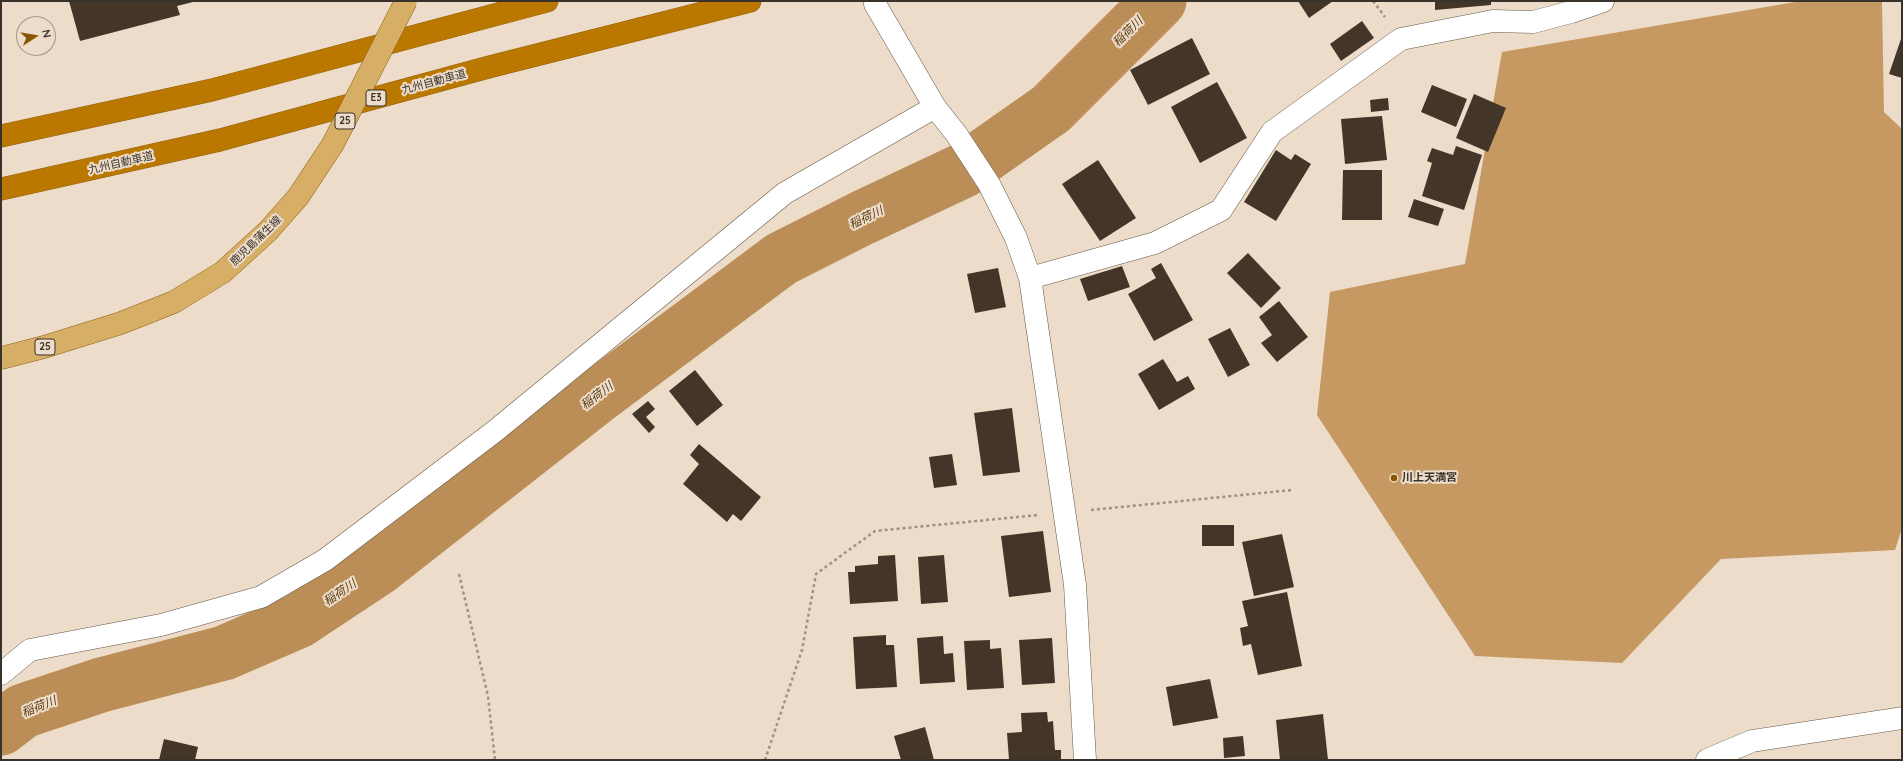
<!DOCTYPE html>
<meta charset="utf-8">
<style>
body{margin:0}
#map{position:relative;width:1903px;height:761px;overflow:hidden;background:#ecdcc9;font-family:Quicksand,sans-serif}
canvas{display:block}
.frame{position:absolute;inset:0;border:2px solid #38322b;pointer-events:none}
.north{position:absolute;left:16px;top:16px;width:40px;height:40px;box-sizing:border-box;background:#ecdcc9;border:1px solid #a4988a;border-radius:50%;rotate:78deg;font-size:11px;font-weight:700;line-height:16px;text-align:center;color:#38322b}
.north::after{content:'';display:block;margin:auto;width:14px;height:18px;background:#895600;clip-path:polygon(50% 0,100% 100%,50% 72%,0 100%)}
</style>
<div id="map">
<canvas width="1903" height="761"></canvas>
<div class="frame"></div>
<div class="north">N</div>
</div>
<script>
const ctx = document.querySelector('canvas').getContext('2d');
ctx.lineJoin = 'round';
function fill(path, color) { ctx.fillStyle = color; ctx.fill(path, 'evenodd'); }
const toPath = rows => new Path2D(rows.map(r => 'M' + r).join(''));
function trace(path, color, width, dash) { ctx.strokeStyle = color; ctx.lineWidth = width; ctx.lineCap = dash ? 'butt' : 'round'; ctx.setLineDash(dash || []); ctx.stroke(path); }
function write(font, color, halo, rows, align = 'center') {
  ctx.font = font + ' Quicksand,"Noto Sans JP",sans-serif'; ctx.lineWidth = 4; ctx.setLineDash([]); ctx.textBaseline = 'middle'; ctx.strokeStyle = halo; ctx.fillStyle = color; for (const [text, x, y, turn = 0] of rows) {
    ctx.save(); ctx.translate(x, y); ctx.rotate((+turn || 0) * Math.PI / 180); ctx.textAlign = isNaN(turn) ? turn : align; if (halo) ctx.strokeText(text, 0, 0); ctx.fillText(text, 0, 0); ctx.restore();
  }
}
fill(toPath([
 [1801,1,1882,1,1884,112,1902,129,1902,528,1895,550,1721,559,1622,663,1475,656,1317,415,1330,292,1465,264,1502,52]
]), '#c69962');
trace(toPath([
 [1,728,23,711,101,685,224,653,298,621,378,568,595,398,781,259,862,218,964,170,1051,109,1159,1]
]), '#bb8e57', 55);
fill(toPath([
 [69,1,193,1,193,2,177,6,180,15,80,41],
 [1298,1,1333,1,1309,18],
 [1435,1,1491,1,1491,5,1435,10],
 [1362,21,1374,38,1341,61,1330,44],
 [1902,36,1902,78,1889,74],
 [1192,38,1210,74,1148,105,1130,70],
 [1217,82,1247,138,1200,163,1171,107],
 [1432,85,1467,99,1456,127,1421,112],
 [1474,94,1506,108,1488,152,1456,138],
 [1388,98,1389,110,1371,112,1370,100],
 [1382,116,1387,160,1345,164,1341,119],
 [1456,146,1482,155,1464,210,1422,196,1432,163,1427,161,1432,148,1453,155],
 [1276,150,1291,160,1295,154,1311,164,1276,221,1244,202],
 [1098,160,1136,218,1100,241,1062,184],
 [1343,170,1382,170,1382,220,1342,220],
 [1414,199,1444,209,1438,226,1408,217],
 [1248,253,1281,288,1261,308,1227,273],
 [1161,263,1193,320,1154,341,1128,294,1156,278,1151,269],
 [1122,266,1130,287,1088,301,1080,279],
 [998,268,1006,307,975,313,967,274],
 [1279,301,1308,337,1277,362,1261,343,1272,335,1259,317],
 [1230,328,1250,365,1228,377,1208,339],
 [1163,359,1177,382,1188,376,1195,389,1159,410,1138,374],
 [695,370,723,405,697,426,669,391],
 [648,401,655,409,646,417,655,427,649,433,632,414],
 [1012,408,1020,472,983,476,974,413],
 [699,444,761,497,741,521,733,514,727,522,683,484,699,464,690,455],
 [952,454,957,485,934,488,929,457],
 [1202,525,1234,525,1234,546,1202,546],
 [1043,531,1051,592,1009,597,1001,536],
 [1282,534,1294,587,1254,596,1242,542],
 [895,555,898,601,850,604,848,572,855,572,855,566,878,564,878,556],
 [944,555,948,602,921,604,918,557],
 [1287,592,1302,666,1258,675,1251,644,1243,646,1240,628,1248,626,1242,601],
 [886,635,886,645,894,645,897,687,856,689,853,637],
 [943,636,944,654,953,653,955,682,920,684,917,638],
 [1052,638,1055,683,1022,685,1019,640],
 [990,640,990,649,1001,648,1004,688,967,690,964,641],
 [1210,679,1218,718,1173,726,1166,687],
 [1047,712,1048,722,1053,721,1055,750,1061,750,1061,760,1009,760,1007,733,1022,732,1021,713],
 [1323,714,1328,760,1280,760,1276,720],
 [925,727,934,760,901,760,894,736],
 [1243,736,1245,756,1224,758,1223,738],
 [164,739,198,747,195,760,159,760]
]), '#433628');
const minor = toPath([
 [875,4,935,107,957,135,989,184,1016,238,1030,278,1075,585,1085,760],
 [1030,278,1155,243,1221,210,1272,132,1401,39,1493,21,1533,22,1571,12,1603,1],
 [1,674,30,650,161,625,261,597,325,560,495,431,785,193,935,107],
 [1707,760,1752,741,1902,718]
]);
const major = toPath([
 [1,358,44,347,121,323,174,302,223,272,268,231]
]);
const highway = toPath([
 [1,136,212,90,547,1],
 [1,189,220,140,489,67,750,1]
]);
trace(minor, '#665848', 23);
trace(major, '#8d600f', 23);
trace(highway, '#8d600f', 23);
trace(toPath([
 [1373,1,1385,17],
 [1091,510,1292,490],
 [459,574,488,696,495,760],
 [765,760,802,650,816,574,875,531,1038,515]
]), '#9e9284', 2.5, [3, 3]);
trace(minor, '#fff', 22);
trace(major, '#d6ae66', 22);
trace(highway, '#bb7800', 22);
const majorBridge = toPath([
 [268,231,298,197,333,144,406,1]
]);
trace(majorBridge, '#8d600f', 23, []);
trace(majorBridge, '#d6ae66', 22);
for (const [x, y, r, color] of [
 [1394,478,4,"#895600"]
]) { const dot = new Path2D(); dot.arc(x, y, r, 0, 2 * Math.PI); ctx.fillStyle = color; ctx.fill(dot); trace(dot, '#ecdcc9', 1.5); }
for (const [x, y, w] of [
 [376,98,20],
 [345,121,20],
 [45,347,20]
]) { const box = new Path2D(); box.roundRect(x - w / 2, y - 8, w, 16, 3); ctx.fillStyle = '#ecdcc9'; ctx.fill(box); trace(box, '#38322b', 1); }
write('bold 10px', '#38322b', null, [
 ["E3",376,98],
 ["25",345,121],
 ["25",45,347]
]);
write('11px', '#38322b', '#ecdcc9', [
 ["九州自動車道",434,82,-15],
 ["九州自動車道",121,163,-13],
 ["鹿児島蒲生線",256,241,-44]
]);
write('bold 11px', '#38322b', '#ecdcc9', [
 ["川上天満宮",1402,478]
], 'left');
write('italic 12px', '#5d3e13', '#ecdcc9', [
 ["稲荷川",1128,32,-45],
 ["稲荷川",866,218,-26],
 ["稲荷川",597,396,-37],
 ["稲荷川",340,593,-34],
 ["稲荷川",39,707,-22]
]);
</script>
